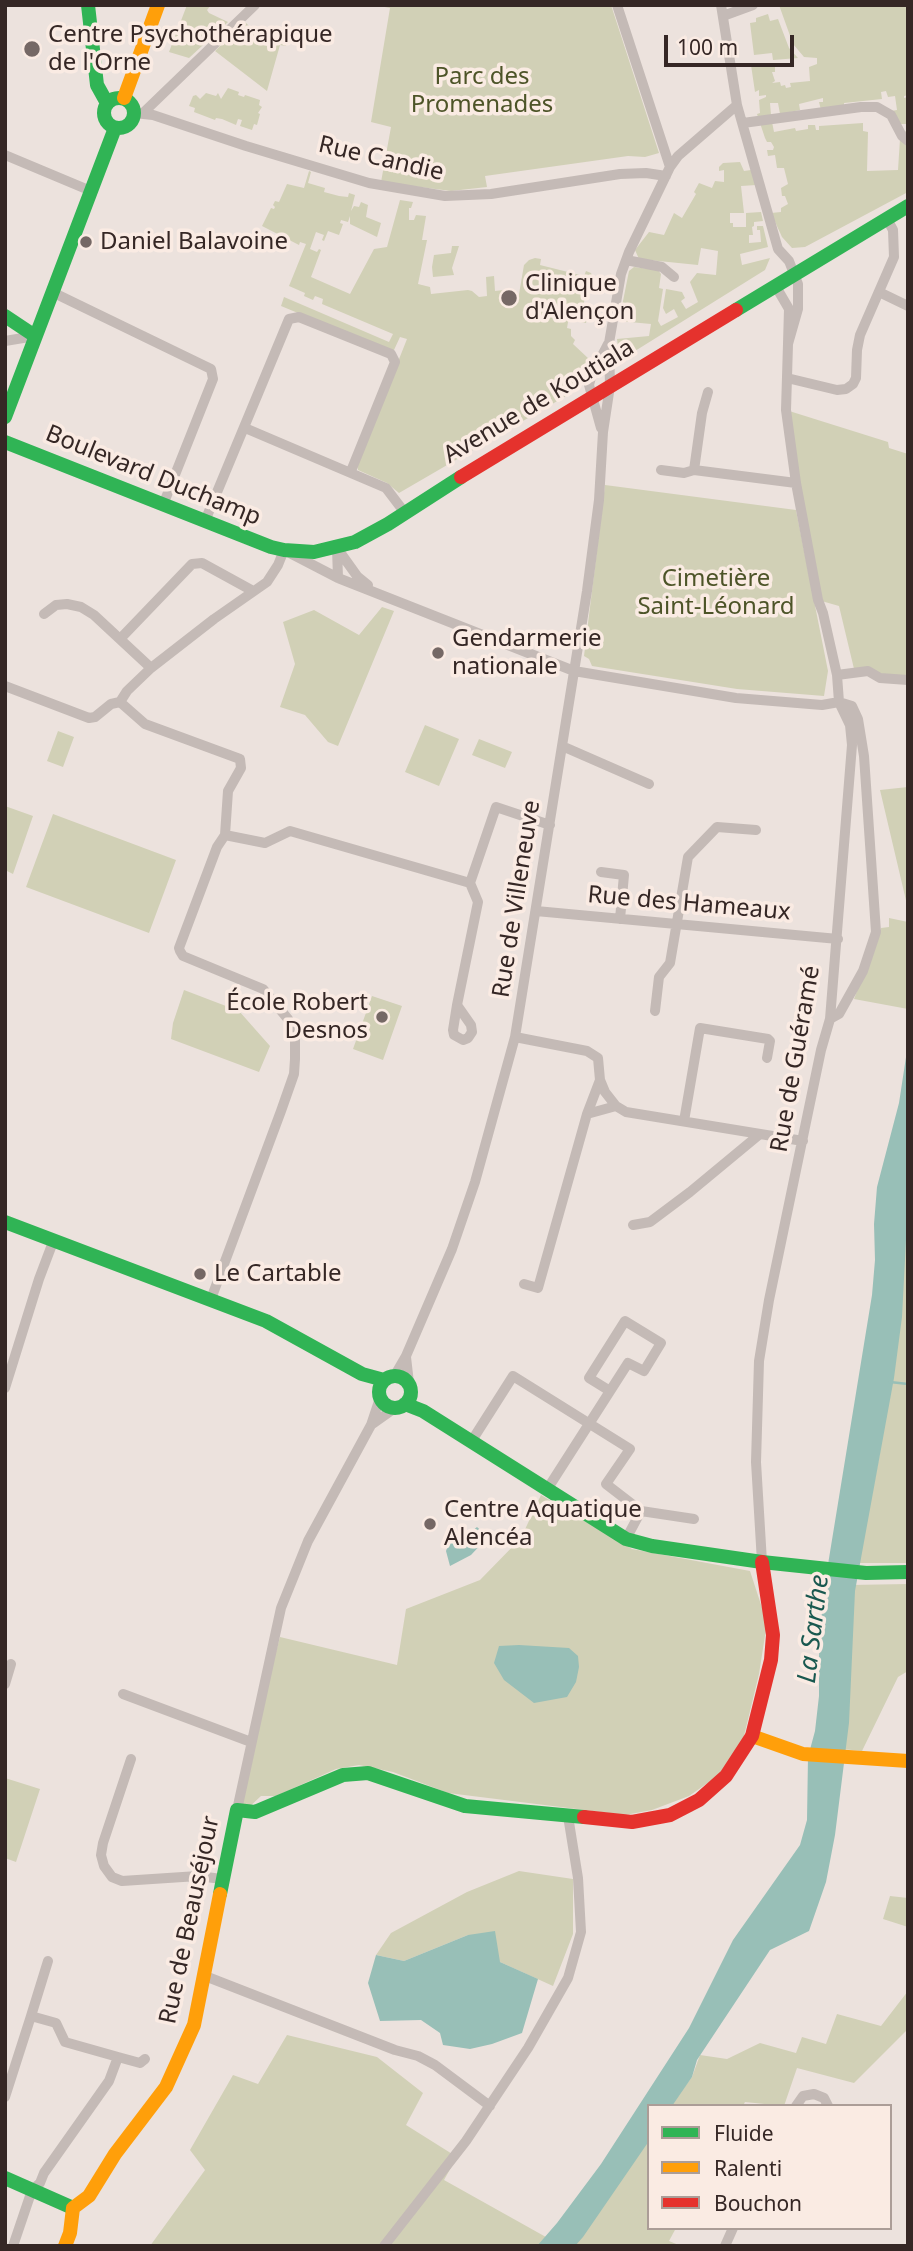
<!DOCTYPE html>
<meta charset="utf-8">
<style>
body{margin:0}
#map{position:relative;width:913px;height:2251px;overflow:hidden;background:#ece2dd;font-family:"Noto Sans",sans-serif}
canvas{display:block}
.frame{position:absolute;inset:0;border:7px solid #352725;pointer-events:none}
.legend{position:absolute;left:647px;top:2104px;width:245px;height:126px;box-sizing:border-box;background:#faebe3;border:2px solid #ab9d97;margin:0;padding:9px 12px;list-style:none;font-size:21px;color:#352725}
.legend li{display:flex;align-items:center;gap:14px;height:35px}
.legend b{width:35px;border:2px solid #ab9d97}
.scale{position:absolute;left:664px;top:35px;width:130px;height:32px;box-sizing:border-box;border:4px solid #352725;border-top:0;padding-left:9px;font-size:21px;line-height:24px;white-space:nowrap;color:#352725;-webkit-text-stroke:5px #faebe3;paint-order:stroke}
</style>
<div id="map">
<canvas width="913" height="2251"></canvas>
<div class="frame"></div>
<ul class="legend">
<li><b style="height:9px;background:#30b455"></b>Fluide</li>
<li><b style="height:9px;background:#ff9f0a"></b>Ralenti</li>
<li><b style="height:9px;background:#e5322d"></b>Bouchon</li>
</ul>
<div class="scale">100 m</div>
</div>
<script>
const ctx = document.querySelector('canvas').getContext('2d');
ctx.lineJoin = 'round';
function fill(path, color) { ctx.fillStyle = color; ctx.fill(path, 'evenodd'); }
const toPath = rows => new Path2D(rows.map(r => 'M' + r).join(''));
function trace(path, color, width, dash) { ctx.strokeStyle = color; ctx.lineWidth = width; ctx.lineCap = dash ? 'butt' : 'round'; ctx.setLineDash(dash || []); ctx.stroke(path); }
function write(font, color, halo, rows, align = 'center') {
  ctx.font = font + ' "Noto Sans",sans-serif'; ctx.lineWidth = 7; ctx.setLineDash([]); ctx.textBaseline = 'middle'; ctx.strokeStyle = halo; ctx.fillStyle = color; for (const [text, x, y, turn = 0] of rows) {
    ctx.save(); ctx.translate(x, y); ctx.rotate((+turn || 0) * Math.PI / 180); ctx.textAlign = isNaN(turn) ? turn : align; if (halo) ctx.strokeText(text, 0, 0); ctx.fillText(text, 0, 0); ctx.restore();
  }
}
fill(toPath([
 [187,5,211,5,207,10,209,13,228,22,189,58,169,52],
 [374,5,611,5,659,153,645,157,628,156,485,176,487,187,451,191,381,182,391,127,371,122,390,8],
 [779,5,908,5,908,95,904,96,904,98,908,97,908,136,903,132,907,131,906,124,899,124,891,111,897,110,895,96,888,97,886,91,881,92,882,99,844,103,844,106,821,110,819,102,823,102,823,98,799,104,800,110,780,114,778,103,770,103,771,115,758,117,757,114,760,113,759,100,766,97,766,95,759,96,759,90,755,92,751,65,779,63,779,65,775,66,775,72,772,72,775,81,772,83,780,82,781,86,785,85,786,88,791,87,790,83,810,81,809,67,817,64,817,58,804,57,793,44],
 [768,14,770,21,778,19,789,48,798,58,773,60,772,53,754,55,750,23,756,22,756,18],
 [245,22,253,30,261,33,265,45,269,47,275,44,284,31,290,33,286,46,280,45,267,91,215,51],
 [228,88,239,92,238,95,244,97,245,95,260,100,259,105,262,107,258,113,260,114,257,125,254,124,252,130,240,126,242,120,238,119,236,125,222,119,216,118,215,120,194,112,195,108,189,106,193,96,196,95,200,99,206,93,216,96,218,93,221,99],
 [772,122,774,132,795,128,796,131,808,129,808,125,815,125,816,130,819,130,819,126,863,123,863,131,868,132,867,171,898,170,900,139,908,144,908,192,805,247,792,248,782,237,771,213,781,212,781,208,788,204,785,196,782,196,781,188,788,184,784,168,777,168,775,155,768,156,767,150,773,150,774,147,771,142,767,142,765,138,760,123],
 [740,162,744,171,751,170,756,185,741,186,744,213,730,213,730,223,733,223,733,227,746,227,746,213,761,212,763,221,754,222,754,226,752,227,753,235,749,235,749,243,761,242,760,230,757,230,757,226,763,226,768,247,740,254,742,265,770,258,765,270,627,356,619,354,617,339,649,336,651,324,619,321,629,271,634,267,658,270,661,274,659,288,663,289,658,321,661,326,678,317,674,309,666,314,663,308,666,289,682,292,685,298,681,301,686,309,698,302,690,282,697,273,716,275,718,251,701,248,698,265,639,259,635,250,649,232,664,235,674,213,682,218,696,194,694,192,699,183,712,188,715,181,724,182,724,170,719,171,719,167,723,163],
 [309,171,311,172,308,183,325,188,324,192,339,196,348,197,349,193,355,195,351,211,354,206,359,207,361,202,368,205,366,217,381,223,377,237,350,224,350,216,348,222,341,220,340,223,343,224,339,235,328,231,324,241,322,240,324,235,316,232,310,249,317,252,319,249,321,250,311,277,350,294,374,249,387,247,400,200,413,202,411,208,409,208,409,220,414,220,416,215,426,216,422,240,427,240,418,284,430,287,431,294,468,290,472,291,479,297,487,296,486,277,494,276,495,291,504,290,500,297,518,300,524,265,529,260,535,258,541,259,540,265,584,276,586,271,591,273,593,278,587,278,584,303,589,304,586,323,581,322,583,307,571,305,567,328,571,329,571,336,575,340,573,344,589,359,582,369,578,389,399,493,387,483,358,470,357,465,407,339,400,337,394,350,390,351,281,306,284,297,389,342,393,334,322,304,323,299,315,296,313,300,304,296,305,293,289,286,306,244,300,242,299,245,262,226,271,208,274,209,275,207,273,205,275,201,279,202,287,184,304,188],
 [452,246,459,246,452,268,454,275,433,277,432,267,434,255,451,253],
 [786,410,888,442,889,448,908,454,908,679,855,673,839,606,818,600],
 [605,485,796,510,828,671,824,696,737,689,592,666,589,659,584,656],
 [382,607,394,611,338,746,328,742,305,715,280,707,295,664,283,622,314,610,359,635],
 [425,725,459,739,439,786,405,772],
 [58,731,74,737,63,767,47,761],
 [479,739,512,752,505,768,472,755],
 [908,787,908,909,880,790],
 [5,806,33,816,13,874,5,870],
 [53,814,176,860,149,933,26,887],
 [889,918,908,922,908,1009,854,999,881,928,889,927],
 [184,990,239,1011,270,1046,259,1072,171,1039,173,1023],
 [372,996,402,1006,383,1060,353,1049],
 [908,1081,908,1563,859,1563,880,1452],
 [541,1495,632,1549,750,1571,767,1623,759,1674,743,1740,719,1775,689,1796,652,1810,625,1815,448,1793,393,1772,359,1765,336,1769,276,1796,261,1796,246,1810,237,1810,251,1742,280,1637,397,1665,406,1609,480,1580,521,1538],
 [908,1584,908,1671,898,1677,862,1751,842,1749,850,1585],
 [5,1778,40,1789,16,1862,5,1858],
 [519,1871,573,1879,573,1934,553,1986,500,1962,468,1935,404,1961,376,1955,391,1933,467,1892],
 [890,1896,908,1898,908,1927,883,1919],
 [908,1991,908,2029,854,2083,797,2068,784,2106,745,2102,743,2106,670,2106,692,2077,700,2055,727,2059,760,2043,796,2053,802,2037,826,2044,837,2014,881,2026],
 [287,2035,377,2057,423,2093,406,2125,457,2157,444,2180,562,2246,649,2133,649,2228,676,2228,669,2241,681,2246,150,2246,205,2170,190,2150,233,2075,258,2084]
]), '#d1d0b6');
fill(toPath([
 [908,1044,908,1202,902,1317,894,1378,855,1591,849,1723,835,1835,826,1882,809,1931,770,1950,697,2060,692,2077,672,2106,649,2106,649,2141,583,2237,575,2246,537,2246,557,2223,601,2164,689,2028,733,1940,800,1845,807,1820,808,1757,815,1731,819,1696,819,1656,823,1595,872,1295,875,1260,874,1224,877,1187,899,1103],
 [477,1527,488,1537,471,1555,450,1566,446,1551,450,1540,466,1535,468,1530,472,1531],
 [519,1645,569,1648,578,1656,579,1667,576,1682,567,1697,534,1703,504,1680,494,1663,499,1646],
 [495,1931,500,1962,538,1979,522,2033,492,2044,470,2049,443,2045,440,2033,421,2020,380,2021,368,1983,376,1955,404,1961,468,1935]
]), '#98bfb7');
trace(toPath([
 [890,1382,908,1384]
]), '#98bfb7', 2.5);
trace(toPath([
 [617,5,670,167],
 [721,5,737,105,778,249,789,261,798,284,798,309,788,344,789,309,775,285],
 [723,16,753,5],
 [134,113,153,115,246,146,369,183,445,196,491,194,620,174,646,173,666,176],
 [143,113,255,5],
 [743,123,861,107,877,107,891,115,902,136,908,141],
 [5,155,91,191],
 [626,260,662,267,674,277],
 [52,292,211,369,213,379,163,505],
 [879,292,908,306],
 [5,341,35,336],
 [787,378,837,390,846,389,853,384,856,378,857,350,860,335,894,257,893,230,887,219],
 [245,428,386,488,405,513],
 [601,428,589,385,591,377,608,344],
 [661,470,684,473,694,470,796,483],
 [694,470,702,413,708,392],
 [205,521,289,319,299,317,391,354,395,362,351,471],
 [337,548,357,576,368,585],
 [337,548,338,578],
 [44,614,56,605,67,604,81,607,94,615,151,668],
 [120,639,192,564,202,563,253,591],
 [837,675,868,671,880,678,908,680],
 [5,686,89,718,95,717,111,704,120,702],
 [120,702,127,691,151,668,214,619,267,582,278,565,284,550,338,578,574,671,736,698,822,705,839,702,852,706,858,719,864,756,876,932,863,971,839,1014,830,1019],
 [120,702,145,724,240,759,241,768,228,791,225,835],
 [562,746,649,784],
 [225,835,265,843,290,831,470,883],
 [601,872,624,875,620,919],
 [536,911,838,939],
 [457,1005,471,1025,472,1032,468,1038,463,1040,454,1035,453,1030,457,1005,478,902,470,883,496,807,550,825],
 [655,1011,659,977,670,963,688,857,717,827,756,830],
 [515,1037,587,1051,598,1058,600,1080,605,1092,616,1106,626,1112,803,1141],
 [587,1114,616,1106],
 [684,1121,700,1028,768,1039,770,1041,767,1058],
 [633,1225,650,1222,690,1192,760,1134],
 [524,1284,538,1288,587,1114,600,1080],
 [211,1299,281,1111,294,1074,295,1059,295,1039,288,1019,263,989,183,956,180,951,179,948,217,847,225,835],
 [406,1357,409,1383],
 [395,1375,406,1356,452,1249,475,1182,515,1037,587,591,599,500,603,432,610,386,609,343,621,274,629,252,670,167,678,156,737,105],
 [5,1388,39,1279,53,1242],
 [371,1425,395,1408],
 [471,1442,513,1376,630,1449,606,1484,641,1511,694,1519],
 [548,1488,628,1363,644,1371,661,1343,625,1321,589,1378,610,1391],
 [626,1539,641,1511],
 [762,1562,756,1462,759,1361,769,1300,821,1050,830,1019,852,745,850,725,839,702,837,675,823,613,818,600,796,483,786,410,788,344],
 [5,1684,11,1664],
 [123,1694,251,1742],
 [131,1759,103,1843,101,1855,104,1866,112,1877,122,1881,198,1876,222,1879],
 [237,1810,281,1608,308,1541,371,1425,380,1398],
 [205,1976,395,2050,418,2056,435,2065,490,2106],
 [31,2016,48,1961],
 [118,2057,140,2063,145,2059],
 [5,2097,31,2016,56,2023,65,2042,118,2057,109,2081,44,2173,40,2183,32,2190,13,2246],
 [796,2106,803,2096,814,2094,824,2098,828,2106],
 [384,2246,466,2141,528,2048,568,1978,581,1932,578,1878,568,1816],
 [725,2246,733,2228]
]), '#c4bab6', 10);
trace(toPath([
 [88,5,97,85,107,103],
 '104 113a15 15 0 1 1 30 0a15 15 0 1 1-30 0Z',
 [736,310,908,206],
 [5,316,35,336],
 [5,417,115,128],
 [5,442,271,547,284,550,314,552,355,542,388,524,461,477],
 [5,1222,266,1321,362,1374,384,1380],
 '379 1392a16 16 0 1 1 32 0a16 16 0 1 1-32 0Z',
 [405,1404,423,1411,626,1539,652,1546,762,1562,866,1573,908,1572],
 [220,1894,237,1810,255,1812,343,1775,368,1773,465,1806,584,1817],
 [5,2178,73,2208]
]), '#30b455', 14);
trace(toPath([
 [124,98,158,5],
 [752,1736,803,1754,908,1761],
 [65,2246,70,2233,73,2208,89,2196,115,2154,166,2087,194,2025,220,1894]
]), '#ff9f0a', 14);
trace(toPath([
 [461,477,736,310],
 [584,1817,632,1822,670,1815,699,1800,726,1776,752,1736,771,1660,773,1635,762,1562]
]), '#e5322d', 14);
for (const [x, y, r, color] of [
 [32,49,9,"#756865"],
 [86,242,7,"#756865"],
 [509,298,9,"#756865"],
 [438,653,7,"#756865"],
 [382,1017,7,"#756865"],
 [200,1274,7,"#756865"],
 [430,1524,7,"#756865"]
]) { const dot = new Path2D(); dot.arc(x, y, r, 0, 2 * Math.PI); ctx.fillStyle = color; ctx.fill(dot); trace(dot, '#faebe3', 2.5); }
write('24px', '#352725', '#faebe3', [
 ["Centre Psychothérapique",48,35],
 ["de l'Orne",48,63],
 ["Daniel Balavoine",100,242],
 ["Clinique",525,284],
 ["d'Alençon",525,312],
 ["Gendarmerie",452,639],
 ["nationale",452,667],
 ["École Robert",368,1003,"right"],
 ["Desnos",368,1031,"right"],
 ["Le Cartable",214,1274],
 ["Centre Aquatique",444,1510],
 ["Alencéa",444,1538]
], 'left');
write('24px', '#4d5428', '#faebe3', [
 ["Parc des",482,77],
 ["Promenades",482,105],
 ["Cimetière",716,579],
 ["Saint-Léonard",716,607]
]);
write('24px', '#352725', '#faebe3', [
 ["Rue Candie",381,159,13],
 ["Avenue de Koutiala",539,402,-31],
 ["Boulevard Duchamp",153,476,22],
 ["Rue de Villeneuve",517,899,-81],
 ["Rue des Hameaux",689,904,5],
 ["Rue de Guéramé",796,1059,-80],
 ["Rue de Beauséjour",190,1920,-78]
]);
write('italic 26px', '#19584f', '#faebe3', [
 ["La Sarthe",814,1629,-83]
]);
</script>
